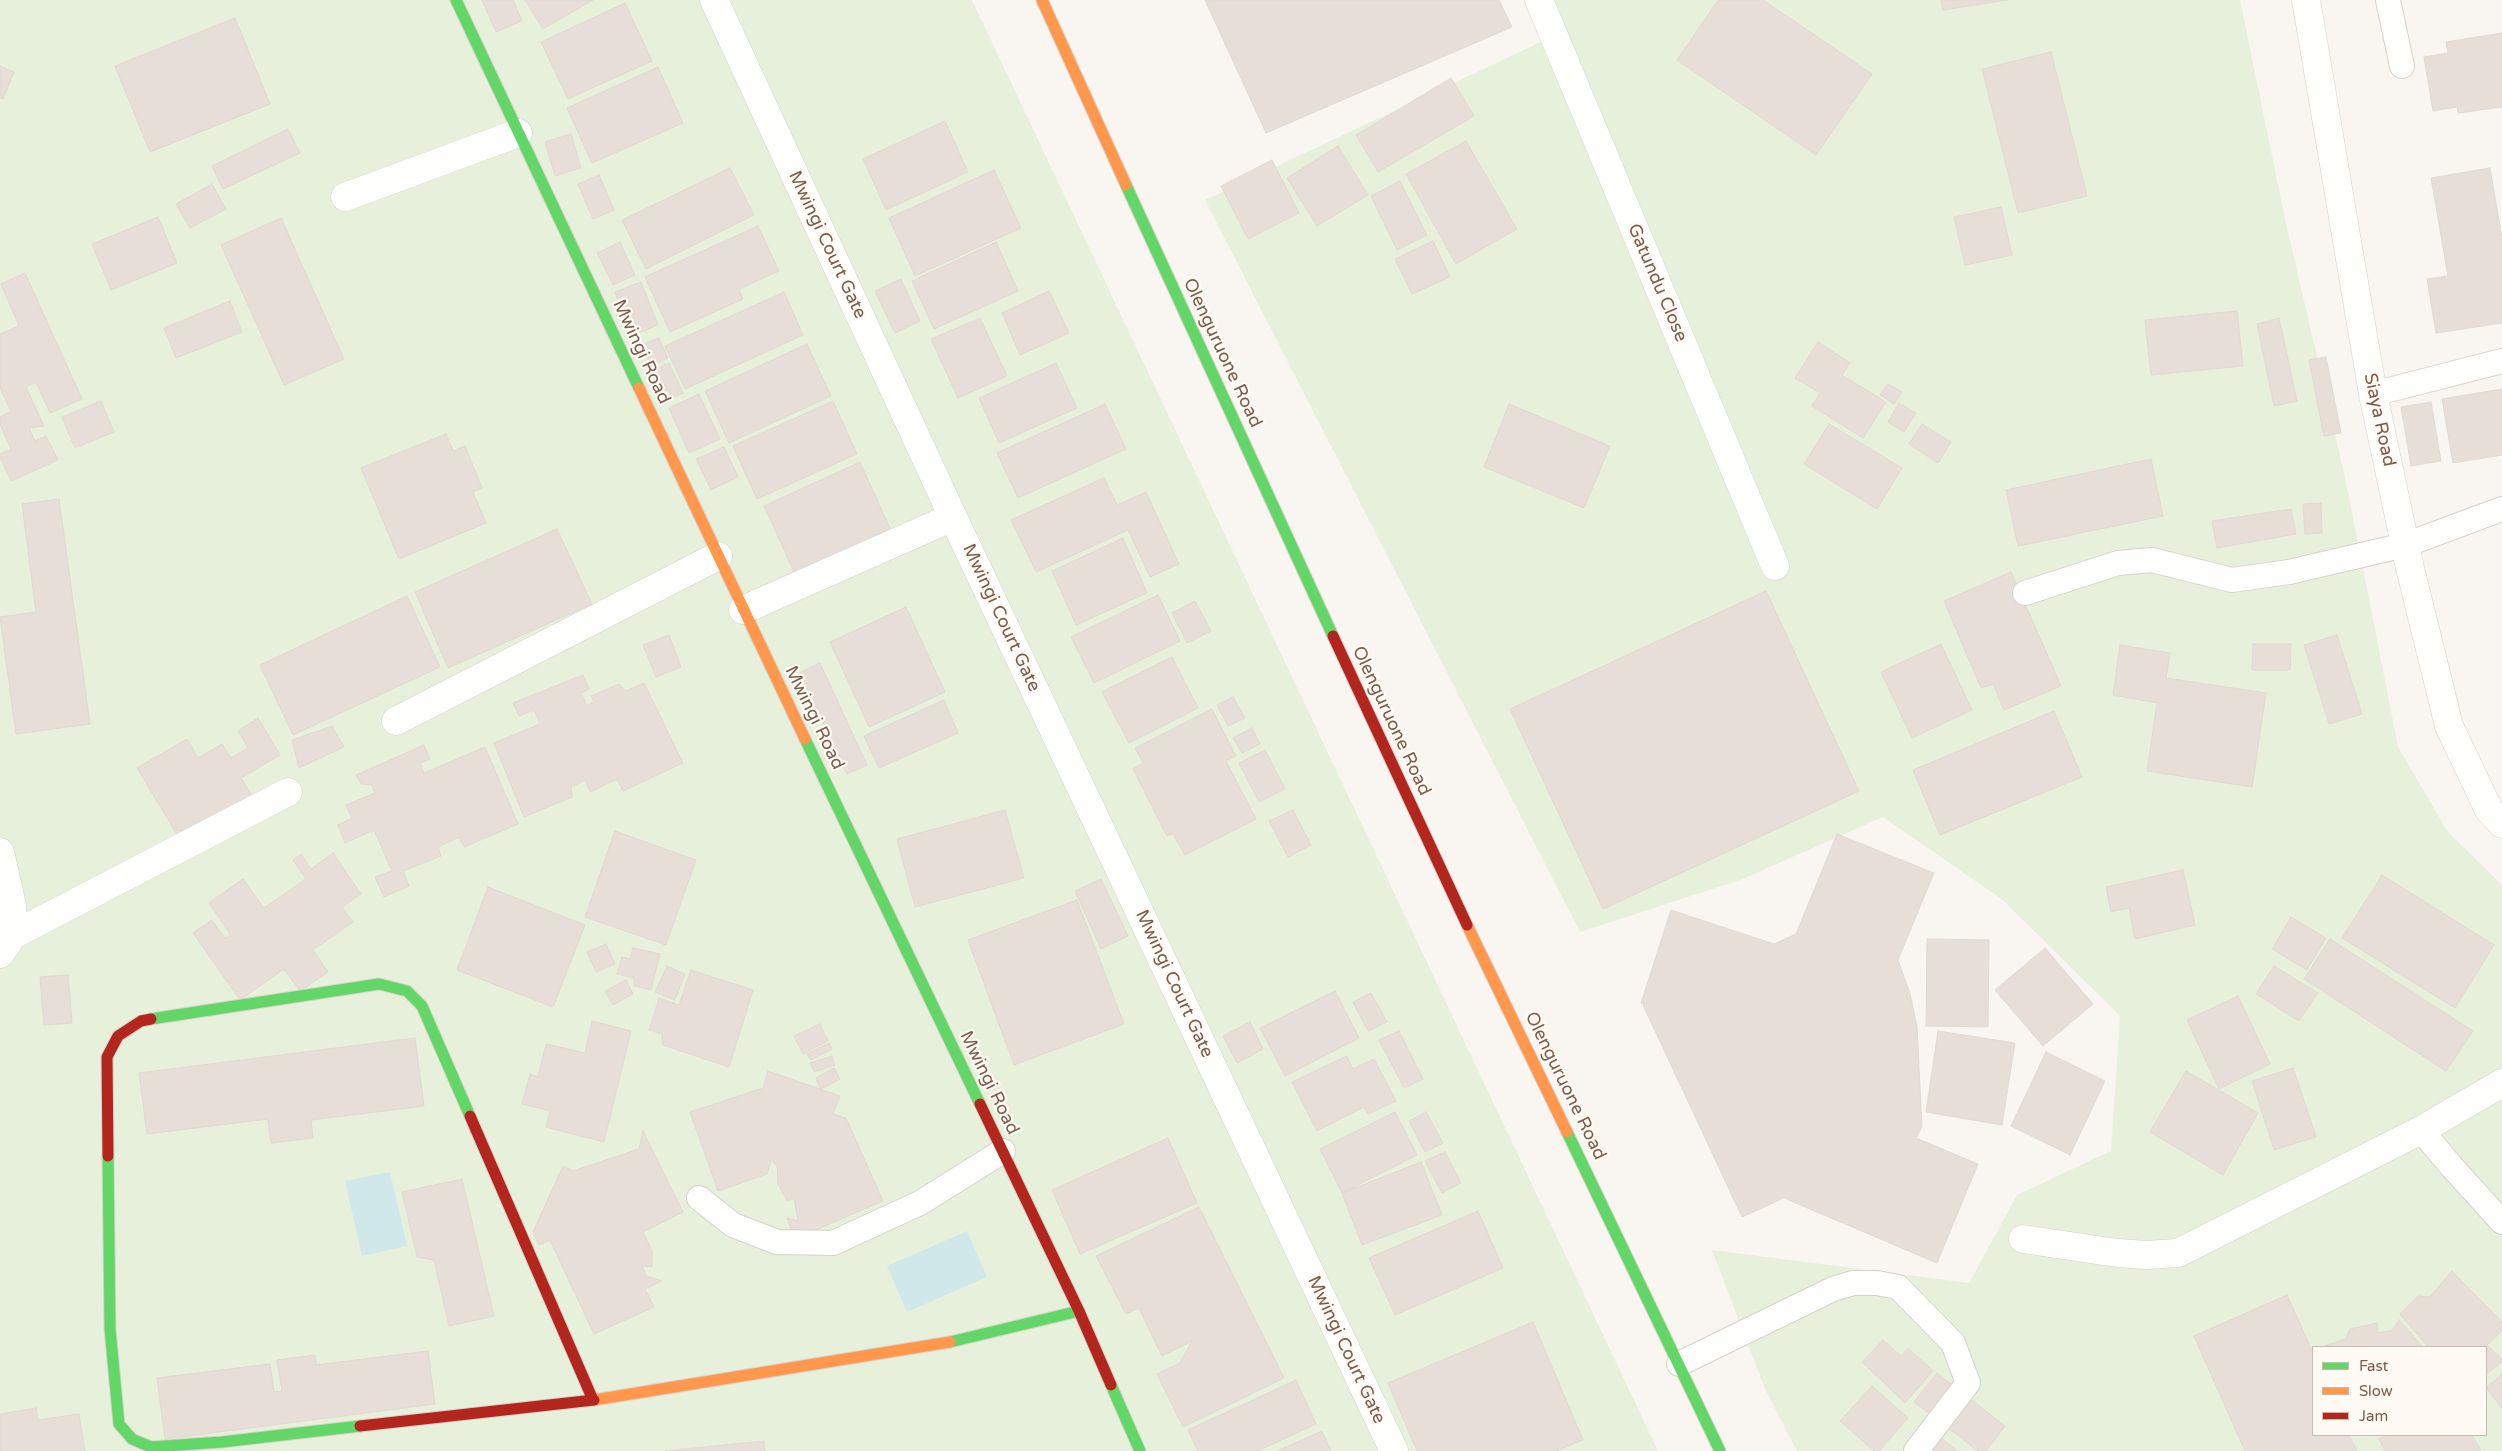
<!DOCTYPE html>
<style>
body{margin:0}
#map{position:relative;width:2502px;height:1451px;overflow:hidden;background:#f9f5f0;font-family:"Varela Round",sans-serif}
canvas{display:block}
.legend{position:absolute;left:2312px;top:1346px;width:175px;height:90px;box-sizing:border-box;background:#fffaf3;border:1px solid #cabbb1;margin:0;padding:6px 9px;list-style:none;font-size:15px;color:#7a5c4d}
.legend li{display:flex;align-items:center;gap:10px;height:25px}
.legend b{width:25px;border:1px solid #cabbb1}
</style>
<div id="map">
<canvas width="2502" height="1451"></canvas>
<ul class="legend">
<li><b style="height:6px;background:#63d668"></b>Fast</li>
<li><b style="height:6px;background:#ff974d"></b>Slow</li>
<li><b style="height:6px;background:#b3261e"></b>Jam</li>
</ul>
</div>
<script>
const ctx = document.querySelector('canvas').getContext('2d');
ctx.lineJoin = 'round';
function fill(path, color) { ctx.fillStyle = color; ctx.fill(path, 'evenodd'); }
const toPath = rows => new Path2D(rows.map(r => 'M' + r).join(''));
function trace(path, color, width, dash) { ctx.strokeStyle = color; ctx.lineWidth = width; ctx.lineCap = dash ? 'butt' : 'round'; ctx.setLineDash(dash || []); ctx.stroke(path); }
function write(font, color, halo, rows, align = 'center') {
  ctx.font = font + ' "Varela Round",sans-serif'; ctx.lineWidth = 4.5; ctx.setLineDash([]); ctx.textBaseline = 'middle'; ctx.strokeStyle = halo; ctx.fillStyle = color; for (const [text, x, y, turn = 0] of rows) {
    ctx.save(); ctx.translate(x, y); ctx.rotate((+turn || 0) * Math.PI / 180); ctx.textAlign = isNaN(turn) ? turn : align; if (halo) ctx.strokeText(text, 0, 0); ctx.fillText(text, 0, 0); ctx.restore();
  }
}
fill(toPath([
 [0,0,972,0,1658,1451,0,1451],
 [1544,0,2240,0,2285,219,2346,482,2398,747,2448,832,2502,885,2502,1451,1797,1451,1765,1389,1712,1250,1969,1283,2017,1195,2111,1151,2120,1016,2003,900,1883,817,1740,880,1580,932,1205,200,1560,33],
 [2313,1347,2486,1347,2486,1435,2313,1435]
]), '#e7f0db');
fill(toPath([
 [390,1172,407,1246,362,1256,345,1181],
 [967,1231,987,1277,907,1312,887,1266]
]), '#d0e8ea');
const building = toPath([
 [482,0,513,0,522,21,496,32,482,0],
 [525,0,593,0,543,29,525,0],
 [1205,0,1499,0,1512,27,1266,133,1205,0],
 [1718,0,1763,0,1872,74,1816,155,1677,60,1718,0],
 [1941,0,2008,0,1943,10,1941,0],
 [625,3,652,61,568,99,541,42,625,3],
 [235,18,270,104,150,152,115,66,235,18],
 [2502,33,2502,107,2458,113,2457,107,2433,111,2424,57,2448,53,2446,42,2502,33],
 [2051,52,2087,196,2018,213,1982,69,2051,52],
 [0,66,14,72,3,99,0,98,0,66],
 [658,67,683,123,592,163,567,108,658,67],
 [1451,78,1474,116,1378,172,1356,135,1451,78],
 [945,121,968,172,886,210,863,159,945,121],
 [288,129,300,153,223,189,212,166,288,129],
 [571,134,581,168,555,176,545,142,571,134],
 [1466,141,1517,229,1456,264,1406,174,1466,141],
 [1338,146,1368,195,1317,226,1287,178,1338,146],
 [1272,160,1299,213,1248,239,1221,186,1272,160],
 [730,168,754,215,646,269,622,220,730,168],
 [2490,168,2502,238,2502,323,2436,333,2427,279,2448,276,2431,178,2490,168],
 [994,170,1021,228,915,276,889,218,994,170],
 [599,175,614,210,593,219,578,184,599,175],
 [1400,181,1427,235,1397,250,1371,196,1400,181],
 [212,184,226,209,190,228,176,204,212,184],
 [2001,207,2012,255,1965,265,1954,217,2001,207],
 [158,217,177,263,111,290,92,244,158,217],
 [281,218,344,359,284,385,221,245,281,218],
 [758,226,779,271,739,289,743,299,670,332,645,277,758,226],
 [1433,241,1450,277,1412,294,1395,259,1433,241],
 [620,242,635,275,613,285,597,253,620,242],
 [996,242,1018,291,934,329,912,281,996,242],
 [25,273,82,399,50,413,36,382,26,387,44,426,29,428,35,441,46,436,58,460,11,481,0,457,0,454,11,449,0,424,0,417,11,411,0,388,0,334,19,326,1,284,25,273],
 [901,279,920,321,895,333,875,291,901,279],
 [641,282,658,325,631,336,615,292,641,282],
 [1049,291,1069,333,1020,355,1002,313,1049,291],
 [784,292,803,335,685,389,665,346,784,292],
 [230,301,242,332,176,358,164,328,230,301],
 [2237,311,2243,366,2151,375,2145,320,2237,311],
 [980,318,1007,376,958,398,931,339,980,318],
 [2279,318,2297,401,2274,406,2257,324,2279,318],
 [659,338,668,358,651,366,641,345,659,338],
 [1818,342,1850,363,1842,375,1886,402,1863,438,1812,406,1820,393,1795,378,1818,342],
 [807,344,831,396,729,443,705,391,807,344],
 [2326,357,2341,433,2324,436,2309,360,2326,357],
 [669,363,683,393,666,401,653,370,669,363],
 [1056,363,1077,408,999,443,979,398,1056,363],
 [1888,384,1902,392,1894,404,1880,395,1888,384],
 [2502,389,2502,455,2453,463,2442,399,2502,389],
 [699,394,720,439,689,453,669,408,699,394],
 [101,401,114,432,75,448,62,417,101,401],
 [833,401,857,454,757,499,733,446,833,401],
 [2431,402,2441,461,2411,466,2401,407,2431,402],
 [1899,403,1916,413,1904,432,1888,422,1899,403],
 [1105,404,1126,449,1018,498,997,453,1105,404],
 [1509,404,1610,446,1584,508,1484,467,1509,404],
 [1829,424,1902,468,1877,509,1804,464,1829,424],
 [1922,424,1951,442,1938,463,1909,444,1922,424],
 [446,434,453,451,465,446,482,488,473,492,486,523,399,559,361,468,446,434],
 [724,447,738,477,711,490,696,459,724,447],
 [2151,459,2163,516,2018,546,2006,490,2151,459],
 [860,462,892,533,796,576,764,506,860,462],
 [1104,478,1117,505,1146,492,1179,564,1150,577,1128,530,1036,572,1011,520,1104,478],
 [59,499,90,724,16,734,0,617,36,612,22,504,59,499],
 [2321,503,2322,533,2305,534,2303,504,2321,503],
 [2291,509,2296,534,2217,548,2212,521,2291,509],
 [557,529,592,604,448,668,415,592,557,529],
 [1123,538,1147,593,1076,625,1052,571,1123,538],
 [2011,572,2061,686,2004,710,1993,684,1981,688,1944,601,2011,572],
 [1766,591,1859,791,1603,909,1510,709,1766,591],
 [1158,595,1180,641,1094,683,1071,637,1158,595],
 [407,596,440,667,293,735,260,665,407,596],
 [1195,601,1211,631,1187,643,1172,613,1195,601],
 [906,607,945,692,869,727,830,642,906,607],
 [669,635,681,667,656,677,643,645,669,635],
 [2337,635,2362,714,2329,724,2304,645,2337,635],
 [1941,644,1972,710,1912,738,1881,672,1941,644],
 [2253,644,2291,644,2290,670,2252,670,2253,644],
 [2120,645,2170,653,2166,678,2266,693,2252,787,2147,771,2157,703,2113,695,2120,645],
 [1172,657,1198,708,1129,743,1102,692,1172,657],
 [820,663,867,765,847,774,799,673,820,663],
 [583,675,589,689,581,693,587,706,594,702,591,696,619,684,626,691,644,683,683,763,623,791,617,779,590,792,585,780,571,787,572,797,524,817,494,743,540,724,534,710,519,716,513,703,583,675],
 [1233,697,1245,718,1228,726,1217,705,1233,697],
 [944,700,958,733,879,768,864,736,944,700],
 [1212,709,1236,756,1226,761,1256,819,1185,855,1173,834,1167,836,1133,769,1143,763,1135,748,1212,709],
 [2054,711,2082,777,1940,835,1913,770,2054,711],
 [258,718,280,755,241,778,254,799,182,843,137,768,187,739,198,758,222,744,231,758,248,748,238,731,258,718],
 [332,726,344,747,299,768,292,740,332,726],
 [1252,728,1260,744,1242,753,1233,738,1252,728],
 [424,745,430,759,420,763,424,773,485,747,518,824,464,847,459,837,438,847,441,856,403,871,409,886,384,897,375,877,392,871,374,830,345,843,338,825,352,818,346,805,375,793,372,785,361,784,356,775,424,745],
 [1265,750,1285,789,1259,802,1239,763,1265,750],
 [1005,810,1024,878,915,907,897,839,1005,810],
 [1293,810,1311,845,1288,857,1269,821,1293,810],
 [615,831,696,860,666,945,585,917,615,831],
 [1837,834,1934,873,1898,960,1910,994,1917,1026,1922,1127,1916,1138,1978,1164,1937,1263,1784,1198,1742,1217,1643,1005,1645,1004,1641,1003,1671,910,1774,944,1796,934,1837,834],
 [333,853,361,894,342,907,353,922,313,950,328,972,300,991,284,969,240,1000,193,933,212,920,225,938,231,935,209,903,243,879,264,908,306,879,293,860,301,854,311,869,333,853],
 [2183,870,2195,925,2135,939,2129,908,2111,912,2106,887,2183,870],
 [2382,875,2494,945,2455,1008,2342,938,2382,875],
 [1101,879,1128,936,1101,949,1075,891,1101,879],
 [488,887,585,925,553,1007,457,970,488,887],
 [1077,900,1124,1024,1014,1065,968,940,1077,900],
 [2291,917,2326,938,2307,970,2272,949,2291,917],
 [1927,939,1989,940,1988,1027,1926,1026,1927,939],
 [2330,939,2473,1031,2446,1071,2304,979,2330,939],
 [606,944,615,964,596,972,587,952,606,944],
 [633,948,660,954,651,990,634,986,634,978,617,974,622,957,630,959,633,948],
 [2045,948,2093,1004,2043,1046,1995,990,2045,948],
 [667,966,685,974,675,1000,655,992,667,966],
 [2274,966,2318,993,2299,1021,2256,994,2274,966],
 [691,970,753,990,729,1067,663,1045,662,1034,649,1030,659,998,679,1005,691,970],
 [68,975,72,1023,44,1025,40,977,68,975],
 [626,980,633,994,613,1005,605,991,626,980],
 [1335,991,1359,1038,1285,1076,1260,1028,1335,991],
 [1371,993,1387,1022,1368,1031,1353,1002,1371,993],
 [2238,996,2270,1064,2219,1089,2187,1020,2238,996],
 [592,1021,631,1031,604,1142,546,1127,550,1111,522,1104,530,1074,538,1077,546,1044,585,1053,592,1021],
 [1250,1022,1263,1049,1237,1063,1223,1036,1250,1022],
 [820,1024,828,1041,803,1054,794,1036,820,1024],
 [1399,1031,1423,1079,1404,1088,1379,1040,1399,1031],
 [1938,1031,2015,1043,2002,1125,1926,1112,1938,1031],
 [415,1038,424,1106,311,1120,313,1138,271,1143,268,1119,147,1134,139,1073,415,1038],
 [829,1043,832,1049,811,1060,807,1054,829,1043],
 [2046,1052,2105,1081,2070,1155,2011,1126,2046,1052],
 [832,1056,835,1065,814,1072,810,1063,832,1056],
 [1347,1056,1353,1069,1374,1059,1396,1101,1368,1114,1364,1107,1317,1131,1292,1082,1347,1056],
 [834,1068,840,1079,821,1089,816,1078,834,1068],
 [2293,1068,2316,1137,2274,1150,2252,1081,2293,1068],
 [768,1071,840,1096,833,1114,846,1118,883,1201,811,1232,792,1232,787,1218,798,1221,794,1198,787,1201,778,1184,777,1166,771,1160,767,1174,718,1191,690,1112,763,1088,768,1071],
 [2186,1071,2258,1113,2223,1175,2150,1132,2186,1071],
 [1395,1112,1417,1155,1342,1193,1320,1149,1395,1112],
 [1426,1112,1443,1143,1425,1152,1409,1121,1426,1112],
 [643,1131,683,1212,643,1232,652,1251,652,1267,642,1266,646,1276,662,1281,645,1289,654,1307,594,1334,550,1240,539,1245,533,1232,563,1166,573,1171,639,1149,643,1131],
 [1168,1138,1197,1203,1080,1254,1052,1190,1168,1138],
 [1445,1152,1461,1183,1442,1193,1425,1161,1445,1152],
 [1421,1162,1442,1215,1362,1245,1342,1193,1421,1162],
 [462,1179,494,1316,449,1326,434,1260,417,1257,402,1192,462,1179],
 [1199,1207,1284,1378,1183,1427,1157,1374,1180,1363,1192,1341,1162,1356,1139,1308,1126,1314,1096,1256,1199,1207],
 [1478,1211,1503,1268,1395,1315,1369,1258,1478,1211],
 [2452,1271,2502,1322,2502,1331,2487,1345,2502,1359,2502,1362,2486,1374,2486,1347,2428,1347,2400,1314,2418,1296,2430,1297,2452,1271],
 [2287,1295,2313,1353,2313,1435,2349,1435,2357,1451,2245,1451,2194,1336,2287,1295],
 [2399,1320,2423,1347,2322,1347,2345,1339,2350,1329,2377,1323,2378,1333,2393,1330,2399,1320],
 [1533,1322,1583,1440,1556,1451,1417,1451,1388,1383,1533,1322],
 [1883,1340,1901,1356,1908,1348,1933,1371,1905,1403,1862,1362,1883,1340],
 [428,1351,435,1404,165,1439,157,1378,270,1364,274,1392,282,1391,277,1360,315,1355,316,1365,428,1351],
 [1937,1373,2005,1426,1986,1451,1978,1451,1914,1402,1937,1373],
 [2502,1374,2502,1408,2486,1388,2502,1374],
 [1296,1380,1316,1424,1258,1451,1198,1451,1188,1430,1296,1380],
 [1872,1386,1908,1418,1879,1451,1874,1451,1840,1421,1872,1386],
 [36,1408,38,1420,79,1414,85,1451,0,1451,0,1414,36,1408],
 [1927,1426,1957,1451,1905,1451,1927,1426],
 [1322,1431,1331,1451,1277,1451,1322,1431],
 [2388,1435,2472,1435,2481,1451,2385,1451,2379,1439,2388,1435],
 [764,1441,765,1451,665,1451,764,1441]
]);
fill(building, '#e6ded7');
trace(building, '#e2d8d2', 1);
const lane = toPath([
 [2388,0,2402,66],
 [2373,394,2502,361],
 [2025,593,2118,563,2152,560,2232,580,2289,572,2405,545,2502,509],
 [2421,1130,2452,1167,2502,1222],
 [699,1198,733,1225,777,1242,833,1243,920,1203,1003,1151],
 [1679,1364,1833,1289,1853,1283,1877,1283,1898,1287,1953,1343,1968,1383,1916,1451]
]);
const street = toPath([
 [714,0,953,517,1394,1451],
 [1539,0,1775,566],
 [2306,0,2373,394,2410,568,2449,726,2489,810,2502,824],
 [345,197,518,133],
 [743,610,953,517],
 [396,721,718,556],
 [0,852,12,905,13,935,0,954],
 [13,935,288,792],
 [2023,1239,2117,1253,2147,1255,2178,1253,2421,1130,2502,1083]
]);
const fast = toPath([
 [456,0,639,388],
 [1126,185,1333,636],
 [805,739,980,1104],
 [151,1019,379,984,407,991,422,1006,470,1116],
 [1567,1132,1720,1451],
 [108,1156,110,1329,119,1424,132,1439,151,1447,222,1442,360,1426],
 [950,1342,1079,1311],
 [1111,1385,1140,1451]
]);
const slow = toPath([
 [1042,0,1126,185],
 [639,388,805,739],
 [1467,925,1567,1132],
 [594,1400,950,1342]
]);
const jam = toPath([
 [1333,636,1467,925],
 [980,1104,1079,1311,1111,1385],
 [470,1116,593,1400],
 [108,1156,107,1057,118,1036,141,1021,151,1019],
 [360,1426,594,1400]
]);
trace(lane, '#d7d1cb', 26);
trace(street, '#d7d1cb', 29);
trace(fast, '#d9d2cb', 13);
trace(slow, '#d9d2cb', 13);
trace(jam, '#d9d2cb', 13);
trace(lane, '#fefefd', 24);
trace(street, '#fefefd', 28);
trace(fast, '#63d668', 11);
trace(slow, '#ff974d', 11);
trace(jam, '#b3261e', 11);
write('18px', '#7a5c4d', '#fffaf3', [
 ["Mwingi Court Gate",827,245,65],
 ["Gatundu Close",1657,283,67],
 ["Mwingi Road",641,352,65],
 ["Olenguruone Road",1222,353,65],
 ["Siaya Road",2379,420,78],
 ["Mwingi Court Gate",1001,618,65],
 ["Mwingi Road",814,718,64],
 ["Olenguruone Road",1391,721,65],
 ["Mwingi Court Gate",1174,984,65],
 ["Mwingi Road",989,1083,64],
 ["Olenguruone Road",1565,1086,64],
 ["Mwingi Court Gate",1346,1350,65]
]);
</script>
